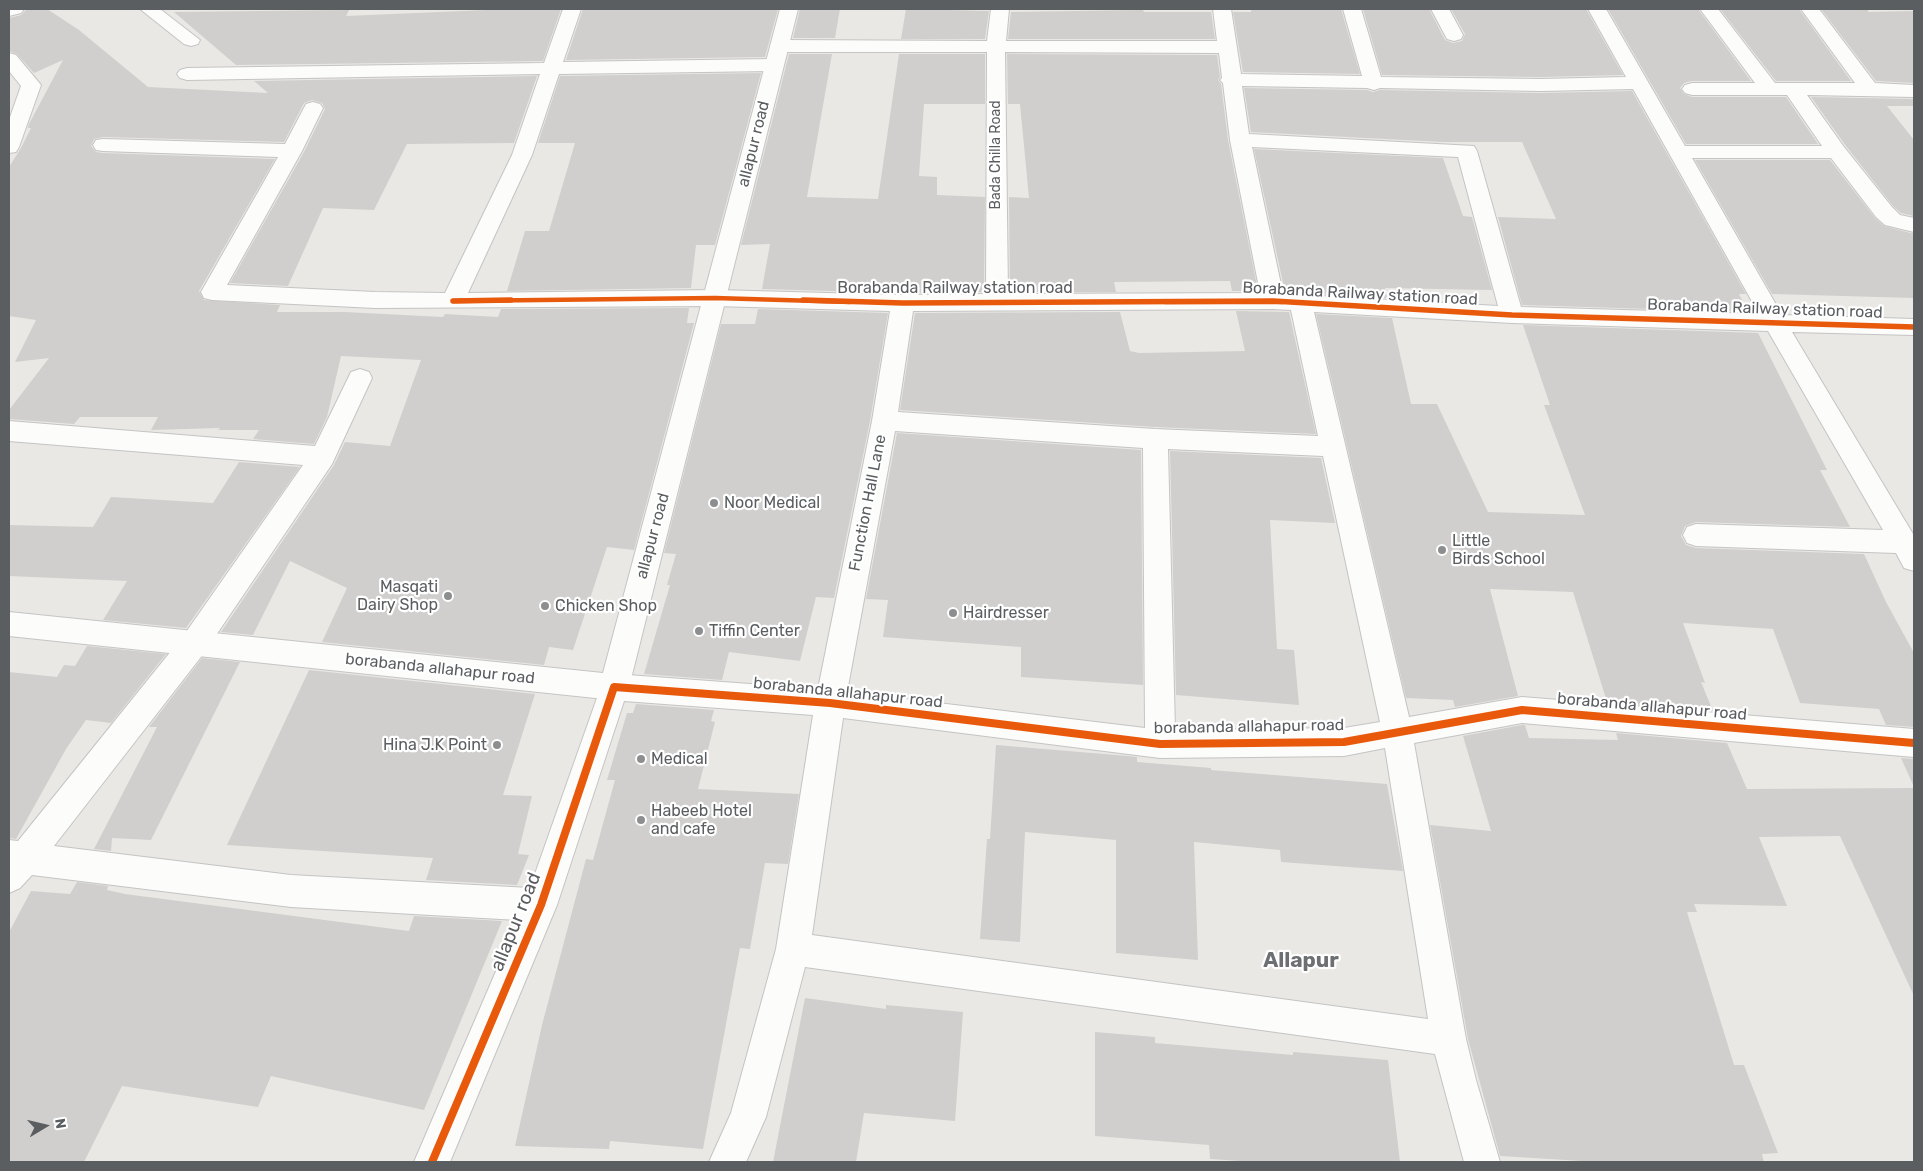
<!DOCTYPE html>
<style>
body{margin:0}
#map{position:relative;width:1923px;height:1171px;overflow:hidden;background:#eae8e4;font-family:Rubik,sans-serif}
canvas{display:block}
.frame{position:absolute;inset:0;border:10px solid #5b5e61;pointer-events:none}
.north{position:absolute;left:20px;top:1101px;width:50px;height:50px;-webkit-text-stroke:4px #fff;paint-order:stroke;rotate:81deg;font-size:14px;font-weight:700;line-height:20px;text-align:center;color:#5b5e61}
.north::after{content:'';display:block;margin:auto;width:18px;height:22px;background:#5b5e61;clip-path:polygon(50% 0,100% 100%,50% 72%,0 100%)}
</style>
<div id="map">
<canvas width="1923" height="1171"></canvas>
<div class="frame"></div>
<div class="north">N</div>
</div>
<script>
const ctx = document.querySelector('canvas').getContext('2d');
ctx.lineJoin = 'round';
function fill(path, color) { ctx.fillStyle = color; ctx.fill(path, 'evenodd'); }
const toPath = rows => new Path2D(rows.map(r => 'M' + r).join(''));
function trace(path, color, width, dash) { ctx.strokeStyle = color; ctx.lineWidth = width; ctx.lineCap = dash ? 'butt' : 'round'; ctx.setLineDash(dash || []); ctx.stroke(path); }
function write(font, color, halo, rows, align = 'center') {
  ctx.font = font + ' Rubik,sans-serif'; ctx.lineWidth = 4.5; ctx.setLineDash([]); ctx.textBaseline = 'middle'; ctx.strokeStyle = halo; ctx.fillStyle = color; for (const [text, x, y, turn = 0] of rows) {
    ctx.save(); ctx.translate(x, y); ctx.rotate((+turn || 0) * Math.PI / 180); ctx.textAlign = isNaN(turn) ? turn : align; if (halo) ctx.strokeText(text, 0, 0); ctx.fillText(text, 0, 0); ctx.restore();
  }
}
fill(toPath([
 [27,9,47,9,79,30,148,87,268,93,254,81,537,76,514,143,407,144,374,210,323,208,288,286,230,283,304,152,325,109,322,103,312,100,304,103,284,142,103,137,94,139,91,146,96,152,103,153,275,159,199,291,204,300,280,305,277,312,345,312,443,317,445,314,498,317,501,309,689,308,687,323,694,323,634,550,607,547,573,650,549,647,544,665,322,642,347,588,290,561,253,635,221,632,334,465,345,442,390,446,421,360,341,356,327,417,314,444,253,439,259,430,218,430,220,428,151,430,158,417,80,417,74,424,9,419,9,410,49,358,15,362,36,320,9,316,9,167,21,148,31,128,28,128,29,124,63,60,34,73,17,54,9,51,9,18,21,15],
 [510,9,561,9,543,61,236,65,174,12,349,10,346,16],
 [583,9,778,9,765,57,566,60],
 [800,9,840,9,835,38,793,38],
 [906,9,989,11,985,39,901,39],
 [1251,9,1341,9,1360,74,1243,72,1233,12,1251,12],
 [1363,9,1429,9,1445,40,1453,43,1462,41,1465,34,1451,9,1586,9,1623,75,1541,77,1382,75],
 [1608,9,1698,9,1751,81,1691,81,1684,83,1680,88,1684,94,1692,97,1786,97,1818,144,1686,144],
 [1720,9,1799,9,1851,81,1776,81],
 [1821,9,1868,9,1868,12,1914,11,1914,83,1876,81],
 [1143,10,1144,12,1211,12,1215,39,1008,39,1011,12],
 [789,54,832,54,807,197,878,199,899,54,985,54,985,104,924,104,919,176,937,177,937,195,985,197,984,292,903,293,762,289,770,244,741,245],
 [1007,54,1217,55,1220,77,1218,80,1221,84,1228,140,1258,291,1232,291,1230,281,1114,282,1116,292,1010,292,1009,197,1029,198,1020,104,1008,104],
 [761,73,715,245,696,245,691,288,507,291,525,231,549,231,575,143,538,143,560,76],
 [1244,88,1367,90,1373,92,1380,90,1541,93,1632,91,1746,294,1739,294,1748,312,1522,305,1498,217,1556,219,1522,142,1443,142,1251,132],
 [1811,97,1914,99,1914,106,1887,106,1914,140,1914,216,1901,213,1893,206,1846,146],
 [1254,149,1443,158,1463,216,1472,217,1492,290,1385,288,1387,298,1285,292],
 [1695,160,1830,160,1875,218,1884,226,1914,234,1914,298,1772,294],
 [758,309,888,313,870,421,834,598,816,597,800,661,729,652,722,680,644,674,670,585,667,585,676,554,664,553,721,324,755,324],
 [1236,311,1289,312,1316,434,1155,427,900,410,915,313,1120,312,1130,351,1139,353,1245,351],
 [1316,314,1392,318,1411,404,1437,404,1488,512,1585,515,1544,405,1550,405,1523,325,1758,333,1827,470,1820,470,1850,527,1696,522,1685,526,1681,536,1686,545,1696,548,1864,554,1886,602,1914,653,1914,727,1886,725,1879,709,1800,703,1773,629,1683,623,1705,683,1701,682,1713,711,1607,702,1573,592,1490,589,1518,696,1455,707,1453,700,1406,698],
 [897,433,1141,450,1143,685,1021,677,1021,647,883,637,888,600,866,599],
 [1170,451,1321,458,1335,523,1270,520,1277,649,1294,650,1299,705,1176,695],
 [239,462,300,467,186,628,103,620,127,581,9,576,9,525,93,527,111,497,213,503],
 [87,646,166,654,111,723,86,720,66,749,16,839,9,838,9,672,57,677,64,665,75,666],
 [202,658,240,662,151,840,112,838,111,851,94,849,157,727,149,727],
 [309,670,535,694,503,795,532,796,518,854,529,855,517,885,426,880,433,858,227,845],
 [636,704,714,710,711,721,715,722,698,789,799,794,788,864,765,863,750,949,740,948,703,1149,610,1141,609,1149,515,1146,542,1025,586,859,593,860,615,780,607,780,627,713,633,713],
 [1522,725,1525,725,1529,738,1618,740,1616,733,1727,743,1747,789,1914,788,1914,996,1840,836,1759,837,1787,906,1694,904,1697,912,1687,912,1734,1065,1744,1065,1778,1153,1762,1154,1764,1162,1598,1162,1500,1156,1468,1039,1430,825,1491,831,1463,736],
 [996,745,1128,756,1137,757,1137,762,1211,768,1211,770,1387,784,1403,871,1281,862,1280,850,1194,842,1198,960,1116,953,1116,840,1025,832,1020,942,980,939,987,839,990,839],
 [1901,758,1914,759,1914,787],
 [77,882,108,886,107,890,125,894,409,931,414,916,502,921,424,1110,271,1076,258,1107,122,1086,84,1162,9,1162,9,932,31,891,70,894],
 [805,998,886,1009,886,1005,963,1012,955,1121,864,1113,856,1162,773,1162],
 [1095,1032,1155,1037,1155,1043,1293,1055,1293,1052,1388,1060,1400,1162,1256,1162,1210,1159,1209,1145,1095,1136]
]), '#d0cfcd');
const minor = toPath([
 [9,9,24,9,21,13,9,16,9,9],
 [140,9,160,9,200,40,198,44,191,46,184,44,140,9],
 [563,9,581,9,563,62,773,59,780,61,783,65,780,69,773,71,559,74,532,155,468,293,715,290,903,295,986,294,987,52,779,52,772,50,770,46,772,42,779,40,987,41,991,9,1009,9,1006,41,1217,41,1213,9,1231,9,1241,74,1362,76,1343,9,1361,9,1381,77,1541,79,1626,77,1588,9,1606,9,1685,146,1822,146,1787,95,1692,95,1685,93,1682,89,1685,85,1692,83,1755,83,1700,9,1718,9,1775,83,1855,83,1801,9,1819,9,1875,83,1914,85,1914,97,1807,95,1844,147,1892,207,1900,215,1914,218,1914,232,1885,225,1876,217,1831,158,1692,158,1782,315,1914,319,1914,335,1792,332,1913,534,1914,571,1904,568,1896,553,1696,546,1687,543,1683,535,1687,527,1696,524,1883,530,1768,331,1512,323,1314,312,1409,717,1522,697,1914,729,1914,757,1522,723,1414,743,1466,1039,1476,1080,1500,1162,1464,1162,1435,1054,805,967,766,1117,746,1162,709,1162,731,1113,776,949,813,715,624,701,557,905,450,1162,414,1162,518,920,291,907,32,875,20,888,9,893,9,840,18,841,184,635,303,465,9,441,9,421,315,446,351,372,360,369,369,372,372,378,332,464,204,653,54,846,291,875,530,888,604,678,614,674,818,689,872,421,890,311,715,306,375,308,212,300,204,298,201,292,278,157,103,151,96,150,93,145,96,140,103,139,285,144,306,104,313,102,320,104,323,108,302,151,227,285,375,292,445,293,512,155,540,74,187,80,180,78,177,74,180,70,187,68,544,63,563,9],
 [1005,52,1219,53,1222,78,1220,80,1223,83,1230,140,1260,293,1008,294,1005,52],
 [1242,86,1367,88,1374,90,1380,88,1541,91,1633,89,1759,314,1521,307,1477,151,1474,146,1249,134,1242,86],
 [1252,147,1458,157,1498,306,1283,294,1252,147],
 [1273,309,1291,310,1318,436,1155,429,898,412,913,311,1273,309],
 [895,431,1143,448,1145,728,847,692,895,431],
 [1168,449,1323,456,1380,722,1344,728,1175,730,1168,449],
 [843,718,1160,758,1344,756,1385,748,1428,1019,812,935,843,718],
 [1431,9,1449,9,1463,35,1461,39,1454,41,1447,39,1431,9],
 [9,53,16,55,41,85,19,147,16,152,9,153,9,120,21,86,9,71,9,53]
]);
const secondary = toPath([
 [780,9,798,9,629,687,624,696,614,700,9,636,9,612,603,673,780,9]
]);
trace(minor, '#c4c4c4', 2);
trace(secondary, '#c5c5c5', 2);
fill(minor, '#fcfcfb');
fill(secondary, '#fcfcfb');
trace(toPath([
 [453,301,715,298,850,302],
 [1165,302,1283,302]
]), '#e8590c', 4.5);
trace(toPath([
 [803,300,903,303,1273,301,1512,315,1914,327],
 [453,301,511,300]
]), '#e8590c', 5.5);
trace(toPath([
 [432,1162,541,905,614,687,830,703,1160,744,1344,742,1522,710,1914,743]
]), '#e8590c', 8);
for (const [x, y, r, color] of [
 [714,503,5,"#8d8e8f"],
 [1442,550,5,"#8d8e8f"],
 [448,596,5,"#8d8e8f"],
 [545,606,5,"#8d8e8f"],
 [953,613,5,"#8d8e8f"],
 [699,631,5,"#8d8e8f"],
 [497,745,5,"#8d8e8f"],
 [641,759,5,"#8d8e8f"],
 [641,820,5,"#8d8e8f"]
]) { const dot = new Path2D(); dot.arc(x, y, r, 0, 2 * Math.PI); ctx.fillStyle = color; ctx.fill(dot); trace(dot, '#fff', 2); }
write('14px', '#5b5e61', '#fff', [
 ["Bada Chilla Road",996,155,-90]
]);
write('16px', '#5b5e61', '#fff', [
 ["allapur road",754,144,-76],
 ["Borabanda Railway station road",955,288],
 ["Borabanda Railway station road",1360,294,3],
 ["Borabanda Railway station road",1765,309,2],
 ["Function Hall Lane",868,503,-79],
 ["allapur road",653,536,-75],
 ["borabanda allahapur road",440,669,6],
 ["borabanda allahapur road",848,693,6],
 ["borabanda allahapur road",1652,707,5],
 ["borabanda allahapur road",1249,727,-1]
]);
write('16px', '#5b5e61', '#fff', [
 ["Noor Medical",724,503],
 ["Little",1452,541],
 ["Birds School",1452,559],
 ["Masqati",438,587,"right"],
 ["Dairy Shop",438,605,"right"],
 ["Chicken Shop",555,606],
 ["Hairdresser",963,613],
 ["Tiffin Center",709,631],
 ["Hina J.K Point",487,745,"right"],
 ["Medical",651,759],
 ["Habeeb Hotel",651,811],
 ["and cafe",651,829]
], 'left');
write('19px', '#5b5e61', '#fff', [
 ["allapur road",516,922,-68]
]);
write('bold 21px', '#6c7073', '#fff', [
 ["Allapur",1301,961]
]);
</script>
